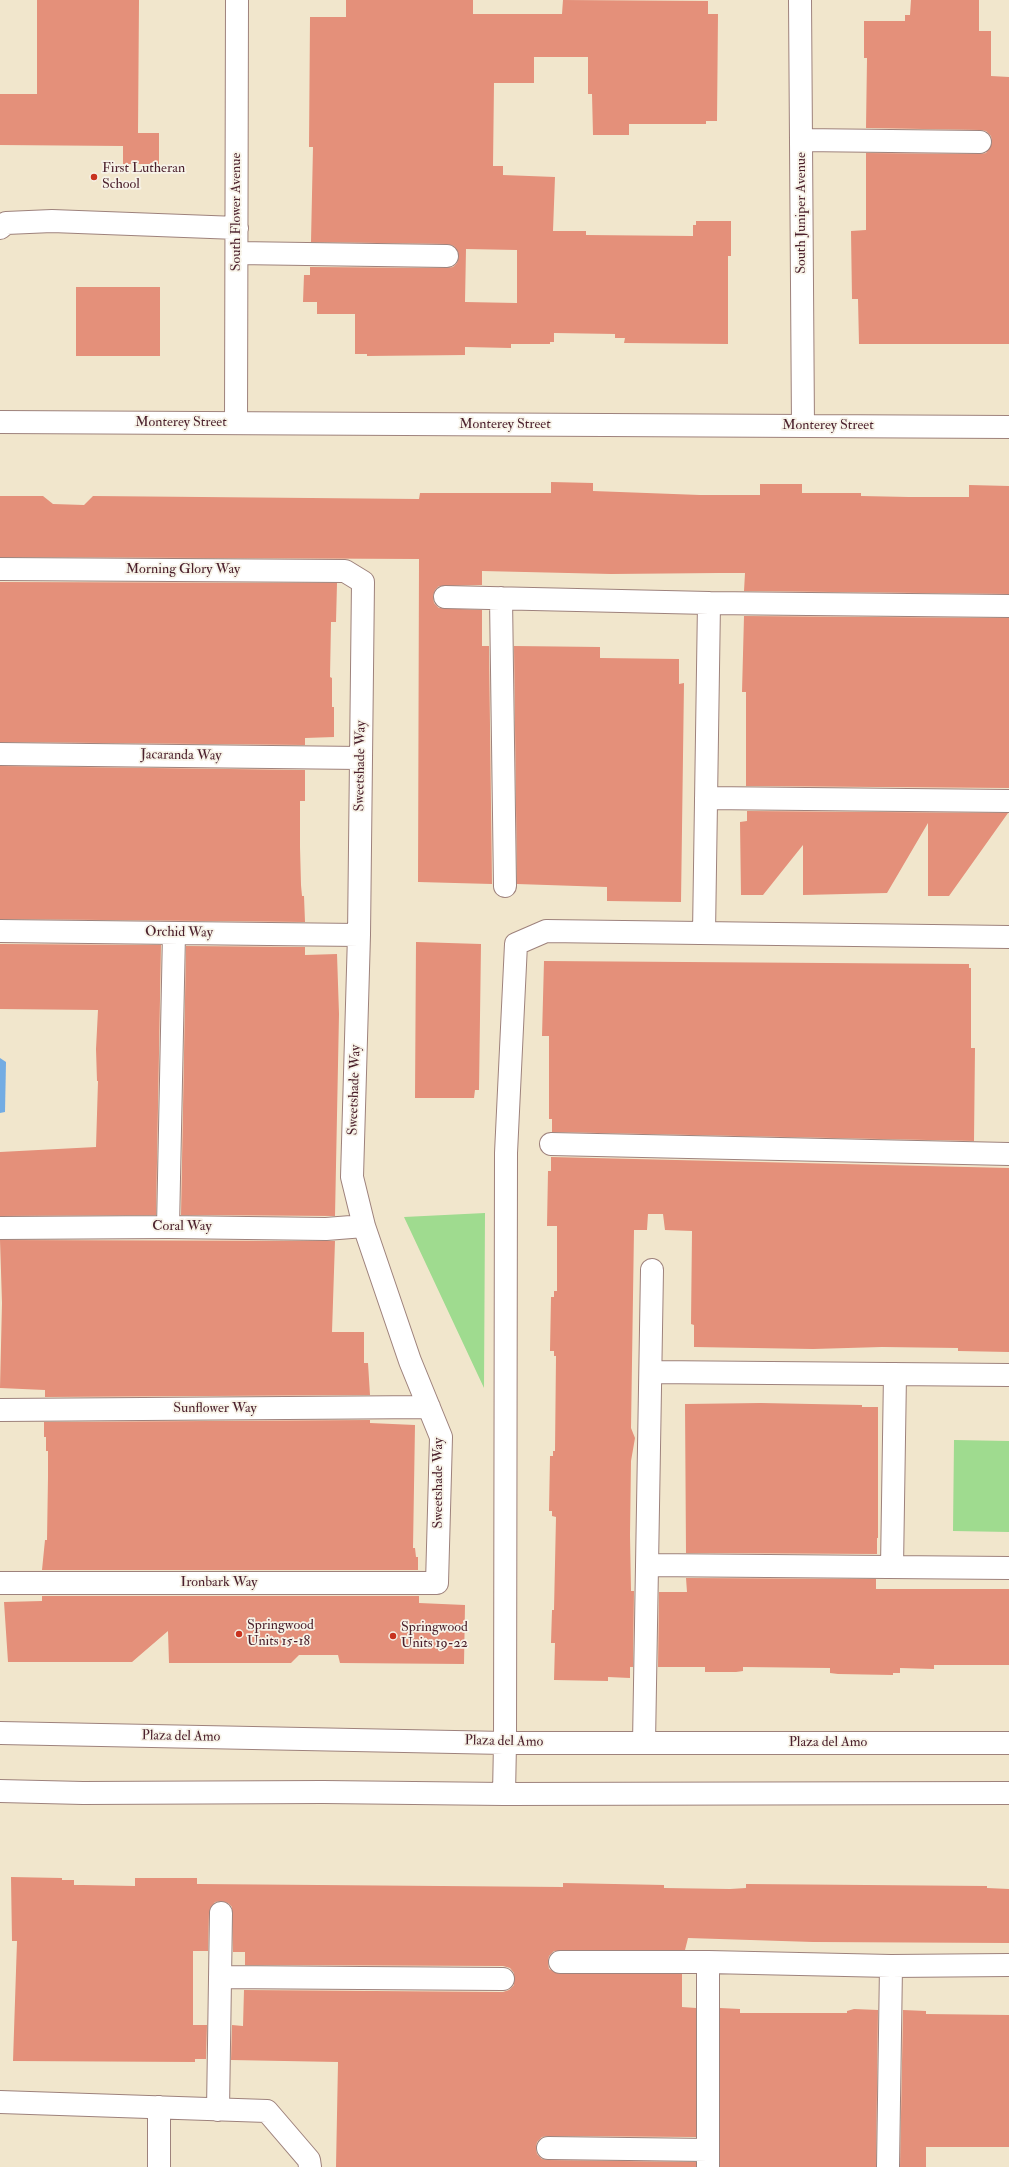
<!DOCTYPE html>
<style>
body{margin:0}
canvas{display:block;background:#f1e6cc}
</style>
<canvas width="1009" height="2167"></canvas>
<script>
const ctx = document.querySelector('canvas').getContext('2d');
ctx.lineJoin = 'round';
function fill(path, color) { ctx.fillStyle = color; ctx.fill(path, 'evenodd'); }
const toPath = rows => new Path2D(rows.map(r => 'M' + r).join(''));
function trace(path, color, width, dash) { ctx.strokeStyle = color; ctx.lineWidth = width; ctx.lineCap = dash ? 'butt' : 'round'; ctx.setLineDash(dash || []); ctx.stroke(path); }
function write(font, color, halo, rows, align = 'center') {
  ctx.font = font + ' "IM FELL Double Pica",serif'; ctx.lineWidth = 3.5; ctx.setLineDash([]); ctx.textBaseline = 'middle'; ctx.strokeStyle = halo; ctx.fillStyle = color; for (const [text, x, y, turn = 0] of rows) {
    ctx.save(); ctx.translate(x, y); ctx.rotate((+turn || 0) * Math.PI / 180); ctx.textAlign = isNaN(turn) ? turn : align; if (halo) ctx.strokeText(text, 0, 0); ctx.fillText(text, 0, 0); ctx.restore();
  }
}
fill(toPath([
 [485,1213,484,1388,404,1217],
 [954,1440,1009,1441,1009,1532,953,1531]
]), '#9fdb8f');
fill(toPath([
 [0,1058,6,1062,5,1112,0,1113]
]), '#73ace3');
fill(toPath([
 [37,0,139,0,138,133,159,133,159,164,123,164,123,146,0,145,0,94,37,94],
 [346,0,473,0,473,14,562,14,563,0,708,1,708,14,718,14,717,121,706,121,706,124,629,124,629,135,593,135,592,94,588,94,588,57,534,57,534,83,494,83,493,166,503,166,503,175,555,177,553,231,586,231,586,235,693,236,693,225,696,225,696,221,731,221,731,256,728,256,728,344,624,343,625,338,615,338,615,334,554,333,554,342,550,342,550,344,511,344,511,348,465,347,465,355,367,356,367,354,355,354,355,314,317,314,317,302,303,302,304,275,310,275,310,267,447,268,453,267,457,263,459,256,454,246,447,244,311,242,313,147,309,147,310,17,346,17],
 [466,249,517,250,517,303,465,302],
 [911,0,979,0,979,31,991,31,991,76,1009,77,1009,344,859,344,858,299,852,299,851,231,866,230,866,153,980,154,986,153,992,143,991,136,986,131,980,130,866,128,867,58,864,58,864,21,905,21,905,15,910,15],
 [76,287,160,287,160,356,76,356],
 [551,482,593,483,593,491,700,495,760,495,760,484,802,484,802,493,861,493,861,496,909,497,969,497,969,485,1009,486,1009,594,744,591,745,573,719,573,611,574,482,571,482,585,439,586,435,590,433,596,434,603,439,608,482,610,482,646,489,646,492,884,418,882,419,559,0,557,0,496,43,496,53,504,84,505,93,496,419,499,420,493,551,493],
 [0,582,337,583,336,622,331,622,330,677,332,678,332,707,334,707,334,737,305,738,305,745,0,742],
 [744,616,1009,618,1009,788,746,786,746,692,742,692],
 [514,646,600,647,600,658,679,659,679,684,684,683,681,902,607,901,607,887,517,884],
 [0,766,305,770,305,801,300,801,300,847,301,885,302,896,304,896,305,922,0,919],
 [747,811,1008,813,949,896,928,896,928,823,887,893,803,895,803,845,763,895,741,895,740,822,747,821],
 [416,942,481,944,479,1090,475,1090,474,1098,415,1098],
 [0,944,161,945,156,1215,0,1216,0,1152,96,1147,98,1081,97,1081,96,1049,98,1010,0,1009],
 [186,946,305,947,305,955,337,954,339,1014,335,1216,181,1215],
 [544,961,969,964,969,968,971,968,971,1048,975,1048,974,1141,552,1132,552,1119,549,1119,549,1036,542,1036],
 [551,1157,1009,1168,1009,1352,958,1351,958,1348,882,1347,813,1349,694,1347,694,1325,691,1324,692,1231,665,1230,663,1214,648,1214,647,1230,634,1230,631,1428,635,1438,631,1461,630,1535,631,1591,634,1591,633,1667,630,1667,630,1678,608,1677,608,1681,554,1680,555,1643,551,1643,552,1610,554,1610,556,1517,552,1516,552,1511,549,1511,550,1456,553,1456,553,1451,555,1451,556,1356,554,1356,554,1351,550,1351,551,1297,554,1297,554,1291,557,1291,557,1226,547,1226,548,1171,551,1171],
 [0,1240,335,1241,332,1332,364,1332,364,1363,368,1363,370,1395,45,1397,45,1390,0,1388,2,1303],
 [761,1403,862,1405,862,1407,878,1407,878,1538,877,1538,877,1554,686,1553,685,1404],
 [370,1420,370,1423,415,1425,413,1548,415,1548,416,1557,418,1557,418,1570,42,1570,45,1540,47,1540,48,1477,48,1451,46,1451,46,1437,44,1437,44,1422],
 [686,1578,876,1579,876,1589,1009,1589,1009,1665,934,1665,934,1669,900,1668,900,1673,893,1673,893,1675,838,1674,830,1673,830,1668,743,1667,743,1671,736,1672,705,1672,705,1667,658,1667,659,1592,687,1592],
 [42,1596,419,1596,419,1603,465,1605,464,1664,340,1663,338,1655,299,1655,291,1663,169,1663,168,1631,132,1662,8,1662,4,1602,42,1601],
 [11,1877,62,1878,62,1880,74,1880,74,1885,83,1885,135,1886,135,1878,197,1878,197,1884,563,1887,563,1883,614,1884,664,1885,664,1888,730,1889,746,1888,746,1884,987,1886,987,1888,1009,1889,1009,1943,813,1942,688,1938,685,1950,554,1951,549,1956,548,1962,549,1969,560,1974,682,1974,682,2007,696,2008,696,2137,548,2136,542,2137,537,2142,536,2148,537,2154,542,2159,548,2160,696,2162,696,2167,336,2167,338,2062,231,2060,232,2025,243,2026,244,1990,503,1992,509,1990,514,1985,514,1973,510,1968,503,1966,245,1965,245,1952,233,1952,232,1907,228,1903,221,1901,215,1902,209,1912,208,1951,193,1951,193,2025,207,2025,206,2059,195,2059,195,2062,13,2061,17,1941,12,1941],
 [720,2008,740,2009,740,2013,847,2013,847,2011,854,2009,878,2010,876,2167,720,2167],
 [903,2010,926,2011,926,2014,1009,2015,1009,2147,926,2147,926,2167,900,2167]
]), '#e4907a');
const minor = toPath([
 [800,0,803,426],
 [801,140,980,142],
 [0,228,6,223,52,221,237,228],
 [237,253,447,256],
 [0,422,1009,427],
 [236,423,237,0],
 [0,569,345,571,363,582,359,935,352,1177,364,1226,410,1361,441,1437,437,1583,0,1583],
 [445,597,709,603],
 [501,598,505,886],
 [0,754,361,758],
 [706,798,1009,801],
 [0,931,359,935],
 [704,933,709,603,1009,606],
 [551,1144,1009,1154],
 [168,1227,174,933],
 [0,1228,168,1227,326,1229,364,1226],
 [651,1372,1009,1375],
 [0,1410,429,1407],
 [647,1565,1009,1568],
 [892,1567,895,1374],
 [505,1743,506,1153,516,944,546,931,1009,937],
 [644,1743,652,1270],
 [560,1962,708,1962],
 [220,1977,503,1979],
 [0,2102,267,2111,309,2160,310,2167],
 [159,2107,159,2167],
 [218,2110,221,1913],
 [548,2148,708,2150],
 [708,2167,708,1962,891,1966,1009,1965],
 [888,2167,891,1966]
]);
const major = toPath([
 [0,1733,505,1743,1009,1743],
 [0,1791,83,1793,323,1792,504,1794,1009,1793],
 [504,1794,505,1743]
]);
trace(minor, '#9e827c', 24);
trace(major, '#9e827c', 24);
trace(minor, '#fff', 22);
trace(major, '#fff', 22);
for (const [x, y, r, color] of [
 [94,177,4,"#c8321e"],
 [239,1634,4,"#c8321e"],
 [393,1636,4,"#c8321e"]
]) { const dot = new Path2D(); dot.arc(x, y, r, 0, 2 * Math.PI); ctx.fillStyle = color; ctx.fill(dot); trace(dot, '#f7f3e8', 1.5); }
write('14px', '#4a1f2b', '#f7f3e8', [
 ["First Lutheran",102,169],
 ["School",102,185],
 ["Springwood",247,1626],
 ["Units 15-18",247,1642],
 ["Springwood",401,1628],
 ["Units 19-22",401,1644]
], 'left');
write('14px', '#4a1f2b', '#f7f3e8', [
 ["South Flower Avenue",237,212,-90],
 ["South Juniper Avenue",802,213,-90],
 ["Monterey Street",181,423],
 ["Monterey Street",505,425],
 ["Monterey Street",828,426],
 ["Morning Glory Way",183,570],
 ["Jacaranda Way",181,756,1],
 ["Sweetshade Way",361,766,-89],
 ["Orchid Way",179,933,1],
 ["Sweetshade Way",355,1090,-88],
 ["Coral Way",182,1227],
 ["Sunflower Way",215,1409],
 ["Sweetshade Way",439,1483,-90],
 ["Ironbark Way",219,1583],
 ["Plaza del Amo",181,1737,1],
 ["Plaza del Amo",504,1742,1],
 ["Plaza del Amo",828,1743]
]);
</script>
